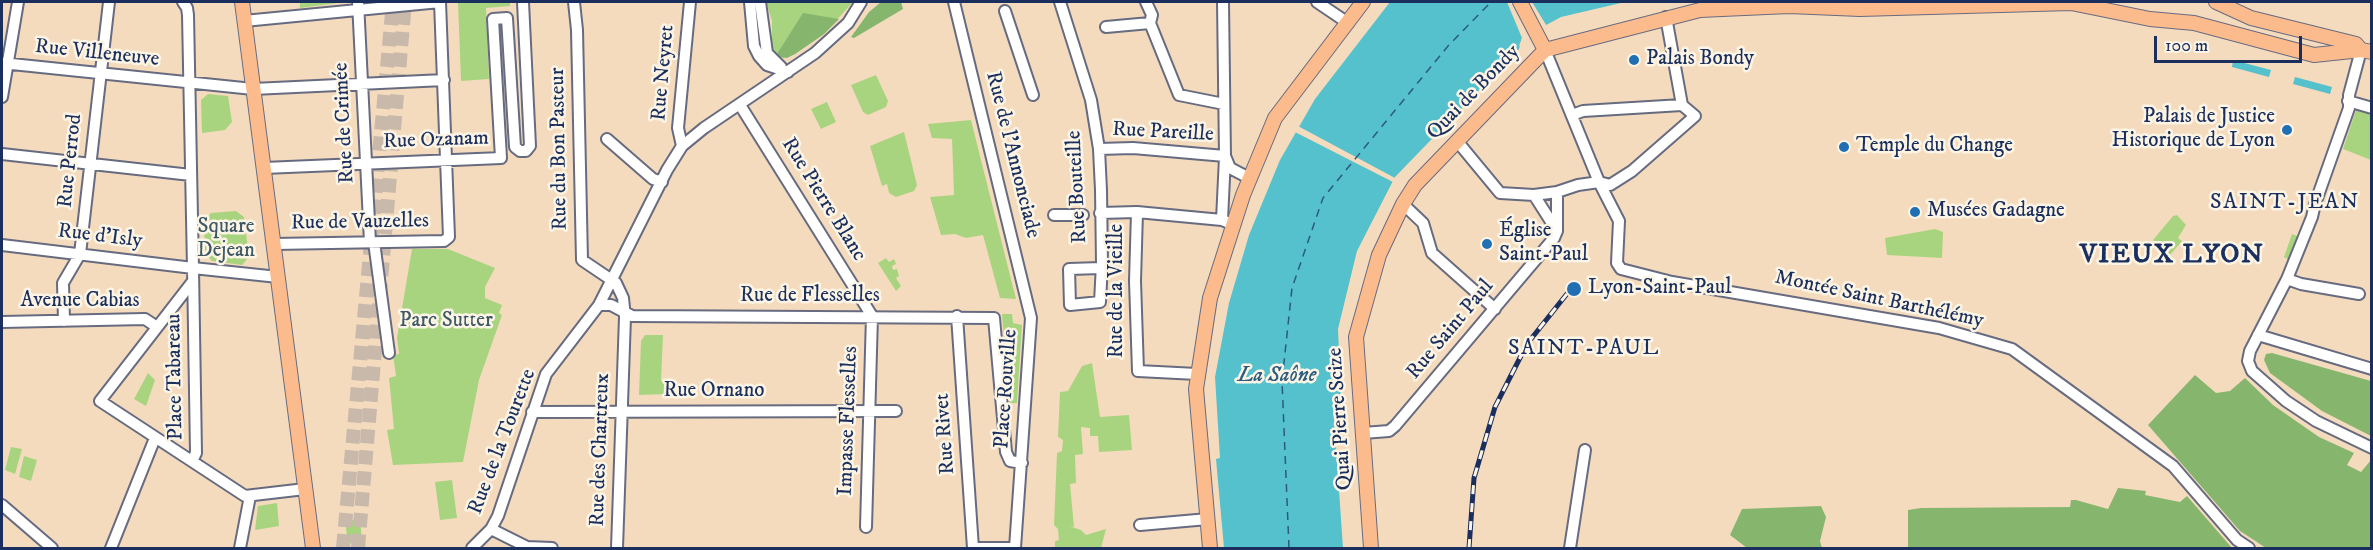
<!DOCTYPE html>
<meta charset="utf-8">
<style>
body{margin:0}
#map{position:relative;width:2373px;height:550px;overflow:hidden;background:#f5dbbe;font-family:"IM FELL DW Pica",serif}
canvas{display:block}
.frame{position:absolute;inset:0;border:3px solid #1b2f5e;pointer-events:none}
.scale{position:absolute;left:2154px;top:36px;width:148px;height:27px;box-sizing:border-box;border:3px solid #1b2f5e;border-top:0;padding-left:8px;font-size:18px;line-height:21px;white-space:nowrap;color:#1b2f5e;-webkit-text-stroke:4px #fcf5e5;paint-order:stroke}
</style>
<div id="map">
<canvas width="2373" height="550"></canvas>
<div class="frame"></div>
<div class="scale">100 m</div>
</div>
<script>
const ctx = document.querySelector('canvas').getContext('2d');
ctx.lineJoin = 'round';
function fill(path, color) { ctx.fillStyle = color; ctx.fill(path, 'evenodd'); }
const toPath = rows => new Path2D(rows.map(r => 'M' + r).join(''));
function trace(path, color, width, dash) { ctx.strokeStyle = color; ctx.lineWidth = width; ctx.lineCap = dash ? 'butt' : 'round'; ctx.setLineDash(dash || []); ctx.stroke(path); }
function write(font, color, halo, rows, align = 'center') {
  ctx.font = font + ' "IM FELL DW Pica",serif'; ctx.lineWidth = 5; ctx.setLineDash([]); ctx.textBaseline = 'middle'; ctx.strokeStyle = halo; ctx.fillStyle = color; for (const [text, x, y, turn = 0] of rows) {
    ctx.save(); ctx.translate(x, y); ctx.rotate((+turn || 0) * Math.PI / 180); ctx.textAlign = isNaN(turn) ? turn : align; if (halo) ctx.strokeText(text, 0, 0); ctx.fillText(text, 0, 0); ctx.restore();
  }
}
fill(toPath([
 [300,2,346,2,300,8],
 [458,2,510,2,510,6,486,8,489,79,461,81],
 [766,2,853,2,824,34,795,54,783,58,772,49,772,21],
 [876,75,888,101,886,107,868,115,863,112,851,85],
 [208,94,228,96,232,122,225,130,202,133,201,100],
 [827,102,836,122,821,129,811,109],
 [2356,110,2371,115,2371,160,2343,149],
 [971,120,981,160,1016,299,1000,298,983,235,966,238,955,234,941,235,930,197,954,195,952,139,932,138,928,124],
 [904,132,917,185,914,191,896,197,889,193,887,184,882,186,870,146],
 [236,211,244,217,249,257,242,265,212,261,205,253,204,222,211,213],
 [2177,215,2186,225,2178,238,2182,241,2170,255,2153,240,2173,216],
 [1935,229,1943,232,1942,258,1887,255,1885,238],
 [2292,234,2300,237,2291,261,2284,257],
 [412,249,448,249,495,268,485,287,485,298,502,305,499,313,502,315,479,380,463,462,393,465,387,430,394,429,389,378,396,376,393,355,399,354,397,338],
 [886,258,889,262,894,259,896,264,892,266,893,270,897,269,899,276,896,278,901,286,896,291,878,263],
 [1002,314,1012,314,1013,323,1022,325,1017,403,1009,403],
 [645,335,663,335,661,381,668,381,668,394,639,395,641,341],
 [1092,363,1100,417,1129,415,1132,450,1099,452,1098,436,1090,436,1090,428,1081,427,1083,454,1075,455,1076,483,1070,484,1074,527,1069,526,1081,530,1086,535,1106,529,1101,548,1055,548,1055,541,1059,540,1058,529,1054,525,1057,453,1062,451,1063,440,1058,437,1060,392,1068,391,1082,366],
 [148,373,155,380,146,406,134,399],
 [11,447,22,449,15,474,5,470],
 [24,456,37,460,31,481,19,477],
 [452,480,457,518,440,520,435,482],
 [277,503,279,526,255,530,258,506],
 [360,519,362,541,348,544,345,521]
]), '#a9d47f');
fill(toPath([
 [881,2,901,2,903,9,854,38,851,37,869,12],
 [803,13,839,19,824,34,795,54,787,58,780,57,777,54],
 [2272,353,2371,381,2371,436,2322,411,2270,373,2264,360,2266,354],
 [2195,375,2216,393,2230,391,2245,378,2273,405,2319,437,2354,453,2347,465,2361,472,2371,460,2371,548,2266,548,2240,531,2148,425],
 [2118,488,2146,491,2145,495,2180,502,2187,496,2232,548,1908,548,1908,510,1921,508,2070,507,2071,500,2076,500,2108,509],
 [1821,506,1826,517,1820,541,1822,548,1747,548,1730,535,1742,509]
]), '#86b66e');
fill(toPath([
 [1390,2,1625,2,1561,17,1522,38,1519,49,1395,177,1357,251,1338,329,1341,401,1333,403,1343,548,1224,548,1216,459,1220,458,1215,377,1229,303,1249,235,1280,160,1315,99],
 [2233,60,2271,70,2269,77,2232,67],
 [2295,77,2332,87,2330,94,2293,84]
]), '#54c1cc');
fill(toPath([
 [1507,2,1532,2,1548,28,1519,46,1522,38],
 [1296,125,1395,178,1393,182,1293,131]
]), '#f5dbbe');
trace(toPath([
 [1289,548,1282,381,1292,288,1323,198,1448,46,1491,2]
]), '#2c5b7f', 1.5, [8, 6]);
trace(toPath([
 [343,548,393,2],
 [358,548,405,2]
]), '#c9b9ab', 14, [14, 7]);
const minor = toPath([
 [183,2,187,8,188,15,193,268,278,277],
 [358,2,370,242],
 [574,2,577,30,582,260,616,283,623,298,625,317,617,548],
 [750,2,754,46,759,56,767,65,788,72],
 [760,2,767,53,781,67],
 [954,2,1031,318,1015,548],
 [1060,2,1091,100,1099,149,1101,190,1102,264,1100,302,1070,305,1069,269,1101,268],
 [1146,2,1152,15,1150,23,1179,95,1224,104],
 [1223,2,1225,156,1230,168,1249,178],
 [1317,2,1348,23],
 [1005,11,1033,95],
 [1666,17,1682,105],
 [244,21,440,2,449,237,444,241,274,244],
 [1106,27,1150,23],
 [1545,50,1599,182,1619,221,1617,263,1621,269,1672,282,1939,328,2012,349,2173,466,2237,540,2249,548],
 [2361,50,2349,95,2349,108,2315,204,2312,217,2287,279,2250,351,2248,361,2252,371,2286,401,2316,421,2372,448],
 [2,63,253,89,444,80],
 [2,97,18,2],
 [2348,101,2372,108],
 [740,105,872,316,866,527],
 [607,139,653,179,662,182],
 [1457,141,1500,193,1534,195,1557,192,1578,185,1599,182,1610,185,1632,171,1695,116,1682,105,1583,111,1572,115],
 [682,146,678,128,690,2],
 [1099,149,1133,148,1225,156],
 [2,154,191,175],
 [264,168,501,158,493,19,507,18,515,147,520,151,526,151,530,146,523,2],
 [1534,195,1557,231],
 [1403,204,1423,223,1432,253,1495,309],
 [1137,212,1135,281,1138,371,1197,374],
 [1100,213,1137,212,1222,220,1232,224],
 [1054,215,1083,215],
 [1222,220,1225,157],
 [374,242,389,353],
 [2,245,193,268,196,453,192,461],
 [2287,279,2301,284,2359,294],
 [193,281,100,401,245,496,305,489],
 [599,305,611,305,632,316,994,318,1006,452,1010,461,1022,463],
 [957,316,973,548],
 [64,321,63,283,80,254,109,2],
 [2,322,145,319,157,327],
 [2258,335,2372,369],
 [532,412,896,411],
 [1363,433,1389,431,1395,426,1554,238,1557,231,1557,192],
 [2,505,52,548],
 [1140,525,1208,519],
 [491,529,527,547,552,548],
 [111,548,155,438],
 [240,548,250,496],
 [472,548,491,529,498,516,546,374,599,305,667,170,682,146,704,128,815,53,848,23,861,2],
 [973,548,1015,548],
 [1570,548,1585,450]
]);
const major = toPath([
 [242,2,313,548],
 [1520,2,1545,50],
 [2216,2,2251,18,2356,44,2361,50],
 [1210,548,1196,389,1210,298,1243,195,1275,118,1363,2],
 [1371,548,1356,337,1379,255,1403,204,1415,185,1545,50,1700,10,1789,6,1860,9,2071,3,2150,19,2194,23,2314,55,2361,50,2372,52]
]);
trace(minor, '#676b80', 14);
trace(major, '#676b80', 16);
trace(minor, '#fff', 10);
trace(major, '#fbbb8c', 14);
const rail = toPath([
 [1469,548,1474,478,1495,407,1527,344,1574,285]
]);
trace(rail, '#1b2f5e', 5);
trace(rail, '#fcf5e5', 3, [9]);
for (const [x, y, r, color] of [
 [1634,60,6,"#1f6fb2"],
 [2287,130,6,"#1f6fb2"],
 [1844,147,6,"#1f6fb2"],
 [1915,212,6,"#1f6fb2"],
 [1487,244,6,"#1f6fb2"],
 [1574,289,8,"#1f6fb2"]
]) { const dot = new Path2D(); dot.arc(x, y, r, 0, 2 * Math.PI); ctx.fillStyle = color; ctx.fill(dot); trace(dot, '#fcf5e5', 2); }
write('21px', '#1b2f5e', '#fcf5e5', [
 ["Rue Villeneuve",97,54,6],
 ["Rue Neyret",664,73,-85],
 ["Quai de Bondy",1474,93,-46],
 ["Rue de Crimée",345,123,-93],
 ["Rue Pareille",1163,133,3],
 ["Rue Ozanam",436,141,-2],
 ["Rue du Bon Pasteur",560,149,-91],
 ["Rue de l'Annonciade",1012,155,76],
 ["Rue Perrod",71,161,-84],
 ["Rue Bouteille",1078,187,-93],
 ["Rue Pierre Blanc",823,200,58],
 ["Rue de Vauzelles",360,223,-1],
 ["Rue d'Isly",100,237,7],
 ["Rue de la Vieille",1118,291,-90],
 ["Rue de Flesselles",810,297],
 ["Montée Saint Barthélémy",1879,300,12],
 ["Avenue Cabias",80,302],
 ["Rue Saint Paul",1451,330,-50],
 ["Place Tabareau",176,377,-91],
 ["Place Rouville",1007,389,-86],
 ["Rue Ornano",714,392],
 ["Quai Pierre Scize",1341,419,-94],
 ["Impasse Flesselles",849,421,-88],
 ["Rue Rivet",946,434,-94],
 ["Rue de la Tourette",503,442,-69],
 ["Rue des Chartreux",601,450,-88]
]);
write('21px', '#1b2f5e', '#fcf5e5', [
 ["Palais Bondy",1646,60],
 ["Palais de Justice",2275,118,"right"],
 ["Historique de Lyon",2275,142,"right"],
 ["Temple du Change",1856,147],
 ["Musées Gadagne",1927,212],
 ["Église",1499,232],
 ["Saint-Paul",1499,256],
 ["Lyon-Saint-Paul",1588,289]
], 'left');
write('21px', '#3e5866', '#fcf5e5', [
 ["Square",226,228],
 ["Dejean",226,252],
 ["Parc Sutter",446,322]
]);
ctx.letterSpacing = '1.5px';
write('22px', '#1b2f5e', '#fcf5e5', [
 ["SAINT-JEAN",2285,203],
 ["SAINT-PAUL",1584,349]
]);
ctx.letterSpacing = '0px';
write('italic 22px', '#2c5b7f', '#fcf5e5', [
 ["La Saône",1277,376]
]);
ctx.letterSpacing = '1.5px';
write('bold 27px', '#1b2f5e', '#fcf5e5', [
 ["VIEUX LYON",2172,256]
]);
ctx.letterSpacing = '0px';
</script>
